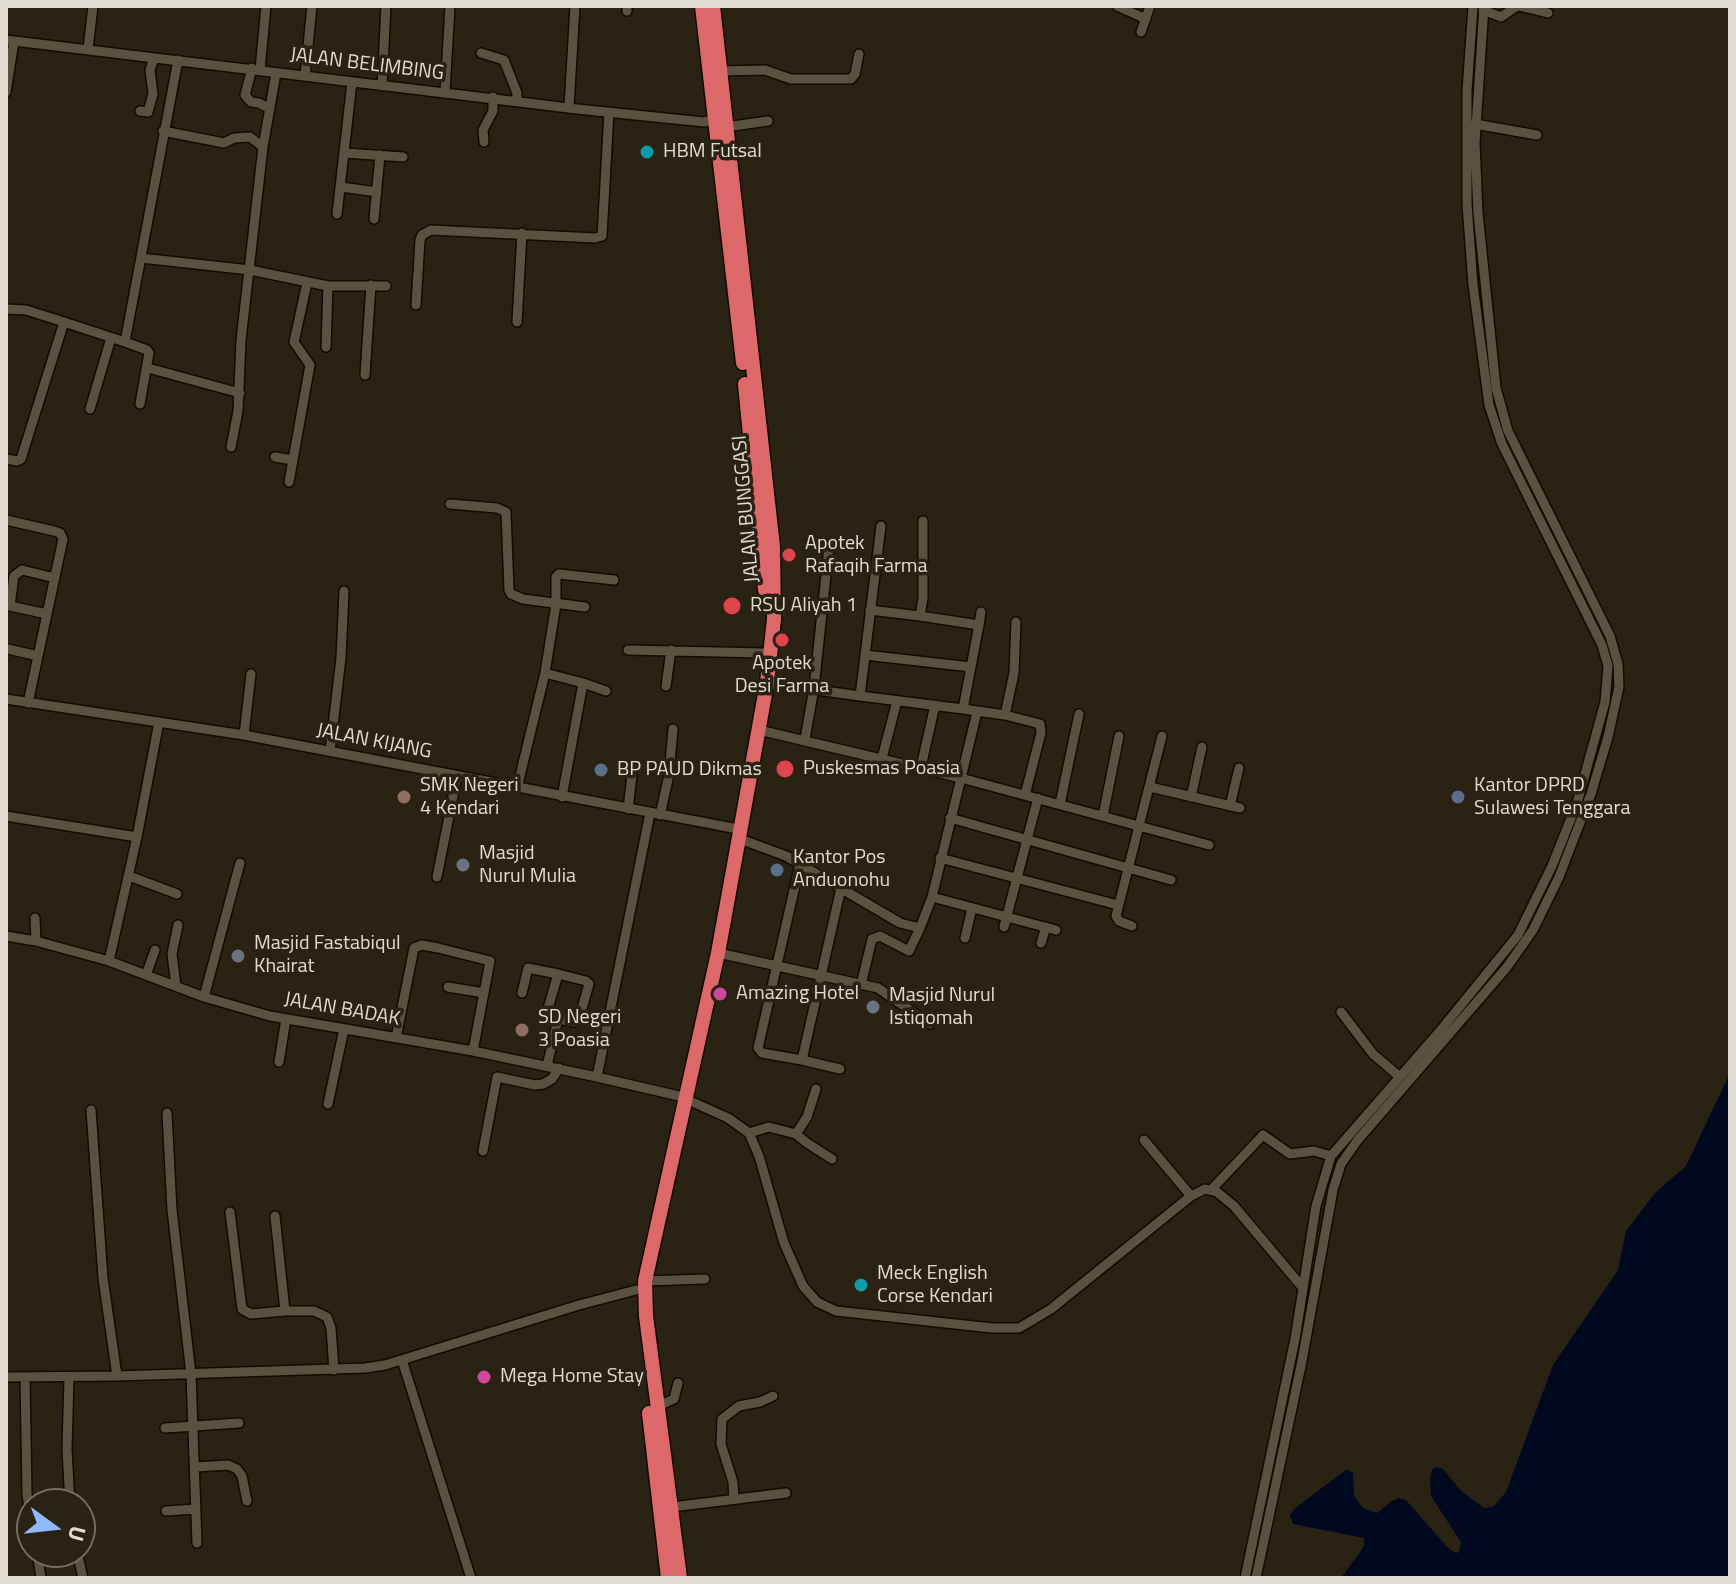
<!DOCTYPE html>
<style>
body{margin:0}
#map{position:relative;width:1736px;height:1584px;overflow:hidden;background:#2a2213;font-family:"Titillium Web",sans-serif}
canvas{display:block}
.frame{position:absolute;inset:0;border:8px solid #e1dcd2;pointer-events:none}
.north{position:absolute;left:16px;top:1488px;width:80px;height:80px;box-sizing:border-box;background:#2a2213;border:2px solid #736c5f;border-radius:50%;rotate:105deg;font-size:22px;font-weight:700;line-height:32px;text-align:center;color:#e1dcd2}
.north::after{content:'';display:block;margin:auto;width:28px;height:36px;background:#8fb8fd;clip-path:polygon(50% 0,100% 100%,50% 72%,0 100%)}
</style>
<div id="map">
<canvas width="1736" height="1584"></canvas>
<div class="frame"></div>
<div class="north">U</div>
</div>
<script>
const ctx = document.querySelector('canvas').getContext('2d');
ctx.lineJoin = 'round';
function fill(path, color) { ctx.fillStyle = color; ctx.fill(path, 'evenodd'); }
const toPath = rows => new Path2D(rows.map(r => 'M' + r).join(''));
function trace(path, color, width, dash) { ctx.strokeStyle = color; ctx.lineWidth = width; ctx.lineCap = dash ? 'butt' : 'round'; ctx.setLineDash(dash || []); ctx.stroke(path); }
function write(font, color, halo, rows, align = 'center') {
  ctx.font = font + ' "Titillium Web",sans-serif'; ctx.lineWidth = 7; ctx.setLineDash([]); ctx.textBaseline = 'middle'; ctx.strokeStyle = halo; ctx.fillStyle = color; for (const [text, x, y, turn = 0] of rows) {
    ctx.save(); ctx.translate(x, y); ctx.rotate((+turn || 0) * Math.PI / 180); ctx.textAlign = isNaN(turn) ? turn : align; if (halo) ctx.strokeText(text, 0, 0); ctx.fillText(text, 0, 0); ctx.restore();
  }
}
fill(toPath([
 [1730,1073,1730,1578,1341,1578,1358,1555,1364,1546,1364,1538,1293,1524,1290,1516,1294,1509,1347,1469,1353,1473,1354,1496,1363,1508,1377,1513,1392,1501,1399,1498,1406,1500,1448,1548,1456,1553,1459,1552,1461,1542,1431,1496,1430,1478,1432,1470,1437,1467,1443,1469,1461,1491,1484,1508,1494,1506,1506,1492,1553,1365,1618,1270,1626,1231,1655,1193,1686,1166]
]), '#000920');
const minor = toPath([
 [1117,6,1146,19],
 [1519,6,1548,13],
 [1483,10,1501,17,1517,6],
 [627,11,627,6],
 [1141,32,1150,6],
 [6,40,577,109,704,122,717,119],
 [88,49,93,6],
 [481,53,504,60,517,93,517,100],
 [252,68,245,95,251,102,259,103,270,109],
 [260,70,266,6],
 [720,71,765,70,791,79,851,79,855,74,859,54],
 [305,76,312,6],
 [382,86,386,6],
 [6,92,14,41],
 [445,92,450,6],
 [569,107,575,6],
 [140,111,148,112,153,94,150,70,154,58],
 [1475,124,1537,135],
 [726,127,768,121],
 [163,131,224,143,234,138,250,137,263,147],
 [484,142,483,130,493,111,493,97],
 [345,153,403,157],
 [341,187,377,192],
 [337,214,352,82],
 [374,219,380,155],
 [141,258,250,270,328,286,386,286],
 [416,305,420,240,422,235,431,230,595,238,602,236,609,112],
 [6,309,26,310,64,322],
 [517,322,522,233],
 [125,342,147,350,149,353,140,404],
 [326,347,328,286],
 [148,368,240,393],
 [365,375,371,285],
 [90,409,111,338],
 [231,447,238,411,241,340,263,147,276,73],
 [275,457,293,460],
 [6,459,17,461,21,459,64,322,125,342,178,60],
 [289,482,310,365,294,342,307,283],
 [450,504,497,508,506,512,509,590,511,594,523,599,585,607],
 [6,520,54,531,60,533,63,539,28,703],
 [870,610,920,616,923,598,923,521],
 [47,614,10,606,14,576,22,570,55,578],
 [979,625,981,612],
 [8,649,38,656],
 [628,650,763,653],
 [865,655,971,667],
 [545,673,583,683],
 [767,683,860,696,881,526],
 [666,686,671,650],
 [860,696,963,709,979,625,920,616],
 [6,699,244,735,733,828],
 [963,709,1005,715,1040,724,1041,733,1025,795],
 [977,712,961,778,1209,845],
 [1005,715,1014,673,1016,622],
 [244,735,251,674],
 [805,739,814,688,829,547],
 [330,751,341,658,344,591],
 [882,758,897,701],
 [921,767,935,705],
 [1150,787,1240,808],
 [517,788,545,673,556,604,556,577,559,574,614,580],
 [562,797,583,683,606,691],
 [1191,797,1202,747],
 [1060,804,1079,714],
 [1230,806,1239,768],
 [628,809,632,775],
 [660,815,669,775,673,729],
 [6,816,137,837,109,961],
 [1103,816,1119,736],
 [950,818,1171,880],
 [137,837,159,722],
 [740,839,786,856,900,923,920,928,932,897,961,778,759,730],
 [940,858,1118,905],
 [800,864,758,1048,762,1053,802,1060,841,888],
 [129,876,177,894],
 [437,877,457,776],
 [932,897,1056,930],
 [35,918,36,941],
 [1132,926,1119,921,1116,916,1162,736],
 [1004,927,1038,798],
 [6,936,36,941,109,961,204,997,270,1016,473,1051,597,1077,679,1096,728,1118,749,1133,759,1156,784,1243,803,1286,817,1302,836,1311,992,1328,1019,1328,1051,1309,1191,1196,1205,1189,1217,1192,1234,1206,1303,1288],
 [965,938,972,908],
 [1041,943,1046,927],
 [718,953,878,988,930,1024],
 [558,974,586,981,589,984,579,1019,574,1022,558,1019],
 [146,975,155,950],
 [861,985,872,939,880,936,909,951,920,928],
 [176,986,172,954,178,925],
 [448,987,484,993],
 [522,993,528,968,558,974,547,1012,548,1016,558,1019,547,1066],
 [204,997,240,863],
 [1341,1012,1373,1054,1400,1077],
 [396,1038,414,948,422,945,438,948,490,961,473,1051],
 [802,1060,840,1069],
 [279,1062,286,1019],
 [597,1077,650,813],
 [328,1104,344,1029],
 [91,1110,103,1278,117,1376],
 [167,1113,172,1210,191,1374,197,1543],
 [749,1133,769,1127,796,1134,807,1143,832,1159],
 [796,1134,807,1117,816,1089],
 [1144,1140,1191,1196],
 [483,1151,497,1077,535,1085,543,1084,552,1079,559,1068],
 [1211,1190,1263,1135,1290,1154,1314,1151,1331,1156],
 [230,1212,242,1309,251,1314,285,1311],
 [275,1216,285,1311,314,1311,327,1317,331,1328,334,1370],
 [645,1281,705,1279],
 [402,1360,471,1578],
 [6,1377,117,1376,365,1368,385,1365,579,1305,636,1290],
 [25,1377,27,1494,32,1528],
 [69,1377,67,1449,70,1504],
 [658,1406,674,1399,678,1383],
 [165,1428,239,1423],
 [195,1467,228,1465,237,1469,242,1476,247,1501],
 [734,1499,733,1482,721,1444,722,1419,739,1406,760,1402,773,1396],
 [672,1507,786,1493],
 [166,1511,196,1509],
 [37,1552,41,1578],
 [77,1552,83,1578],
 [1245,1578,1295,1339,1316,1206,1331,1156,1440,1031,1518,935,1552,866,1577,803,1605,702,1608,666,1602,645,1502,444,1489,405,1473,285,1467,204,1467,91,1473,6],
 [1256,1578,1302,1361,1333,1190,1341,1164,1357,1141,1507,967,1533,930,1559,877,1591,794,1608,737,1619,687,1618,664,1610,636,1508,431,1496,388,1478,213,1475,143,1484,6]
]);
const highway = toPath([
 [702,6,743,363],
 [745,384,765,590],
 [649,1413,668,1578],
 [680,1578,646,1316,645,1281,718,953,767,683,774,619,773,547,713,6]
]);
trace(minor, '#130b01', 12);
trace(highway, '#130b01', 17);
trace(minor, '#5a5140', 9);
trace(highway, '#dc686a', 14);
for (const [x, y, r, color] of [
 [647,152,8,"#0f9aa8"],
 [789,555,8,"#e0444e"],
 [732,606,10,"#e0444e"],
 [782,640,8,"#e0444e"],
 [785,769,10,"#e0444e"],
 [601,770,8,"#5c6f8a"],
 [404,797,8,"#8d6e63"],
 [1458,797,8,"#5c6f8a"],
 [463,865,8,"#6b7280"],
 [777,870,8,"#5c6f8a"],
 [238,956,8,"#6b7280"],
 [720,994,8,"#d1479c"],
 [873,1007,8,"#6b7280"],
 [522,1030,8,"#8d6e63"],
 [861,1285,8,"#0f9aa8"],
 [484,1377,8,"#d1479c"]
]) { const dot = new Path2D(); dot.arc(x, y, r, 0, 2 * Math.PI); ctx.fillStyle = color; ctx.fill(dot); trace(dot, '#2a2213', 3); }
write('20px', '#e1dcd2', '#2a2213', [
 ["JALAN BELIMBING",367,65,7],
 ["JALAN BUNGGASI",747,509,-95],
 ["JALAN KIJANG",374,742,11],
 ["JALAN BADAK",342,1010,10]
]);
write('20px', '#e1dcd2', '#2a2213', [
 ["HBM Futsal",663,152],
 ["Apotek",805,544],
 ["Rafaqih Farma",805,567],
 ["RSU Aliyah 1",750,606],
 ["Apotek",782,664,"center"],
 ["Desi Farma",782,687,"center"],
 ["Puskesmas Poasia",803,769],
 ["BP PAUD Dikmas",617,770],
 ["SMK Negeri",420,786],
 ["4 Kendari",420,809],
 ["Kantor DPRD",1474,786],
 ["Sulawesi Tenggara",1474,809],
 ["Masjid",479,854],
 ["Nurul Mulia",479,877],
 ["Kantor Pos",793,858],
 ["Anduonohu",793,881],
 ["Masjid Fastabiqul",254,944],
 ["Khairat",254,967],
 ["Amazing Hotel",736,994],
 ["Masjid Nurul",889,996],
 ["Istiqomah",889,1019],
 ["SD Negeri",538,1018],
 ["3 Poasia",538,1041],
 ["Meck English",877,1274],
 ["Corse Kendari",877,1297],
 ["Mega Home Stay",500,1377]
], 'left');
</script>
